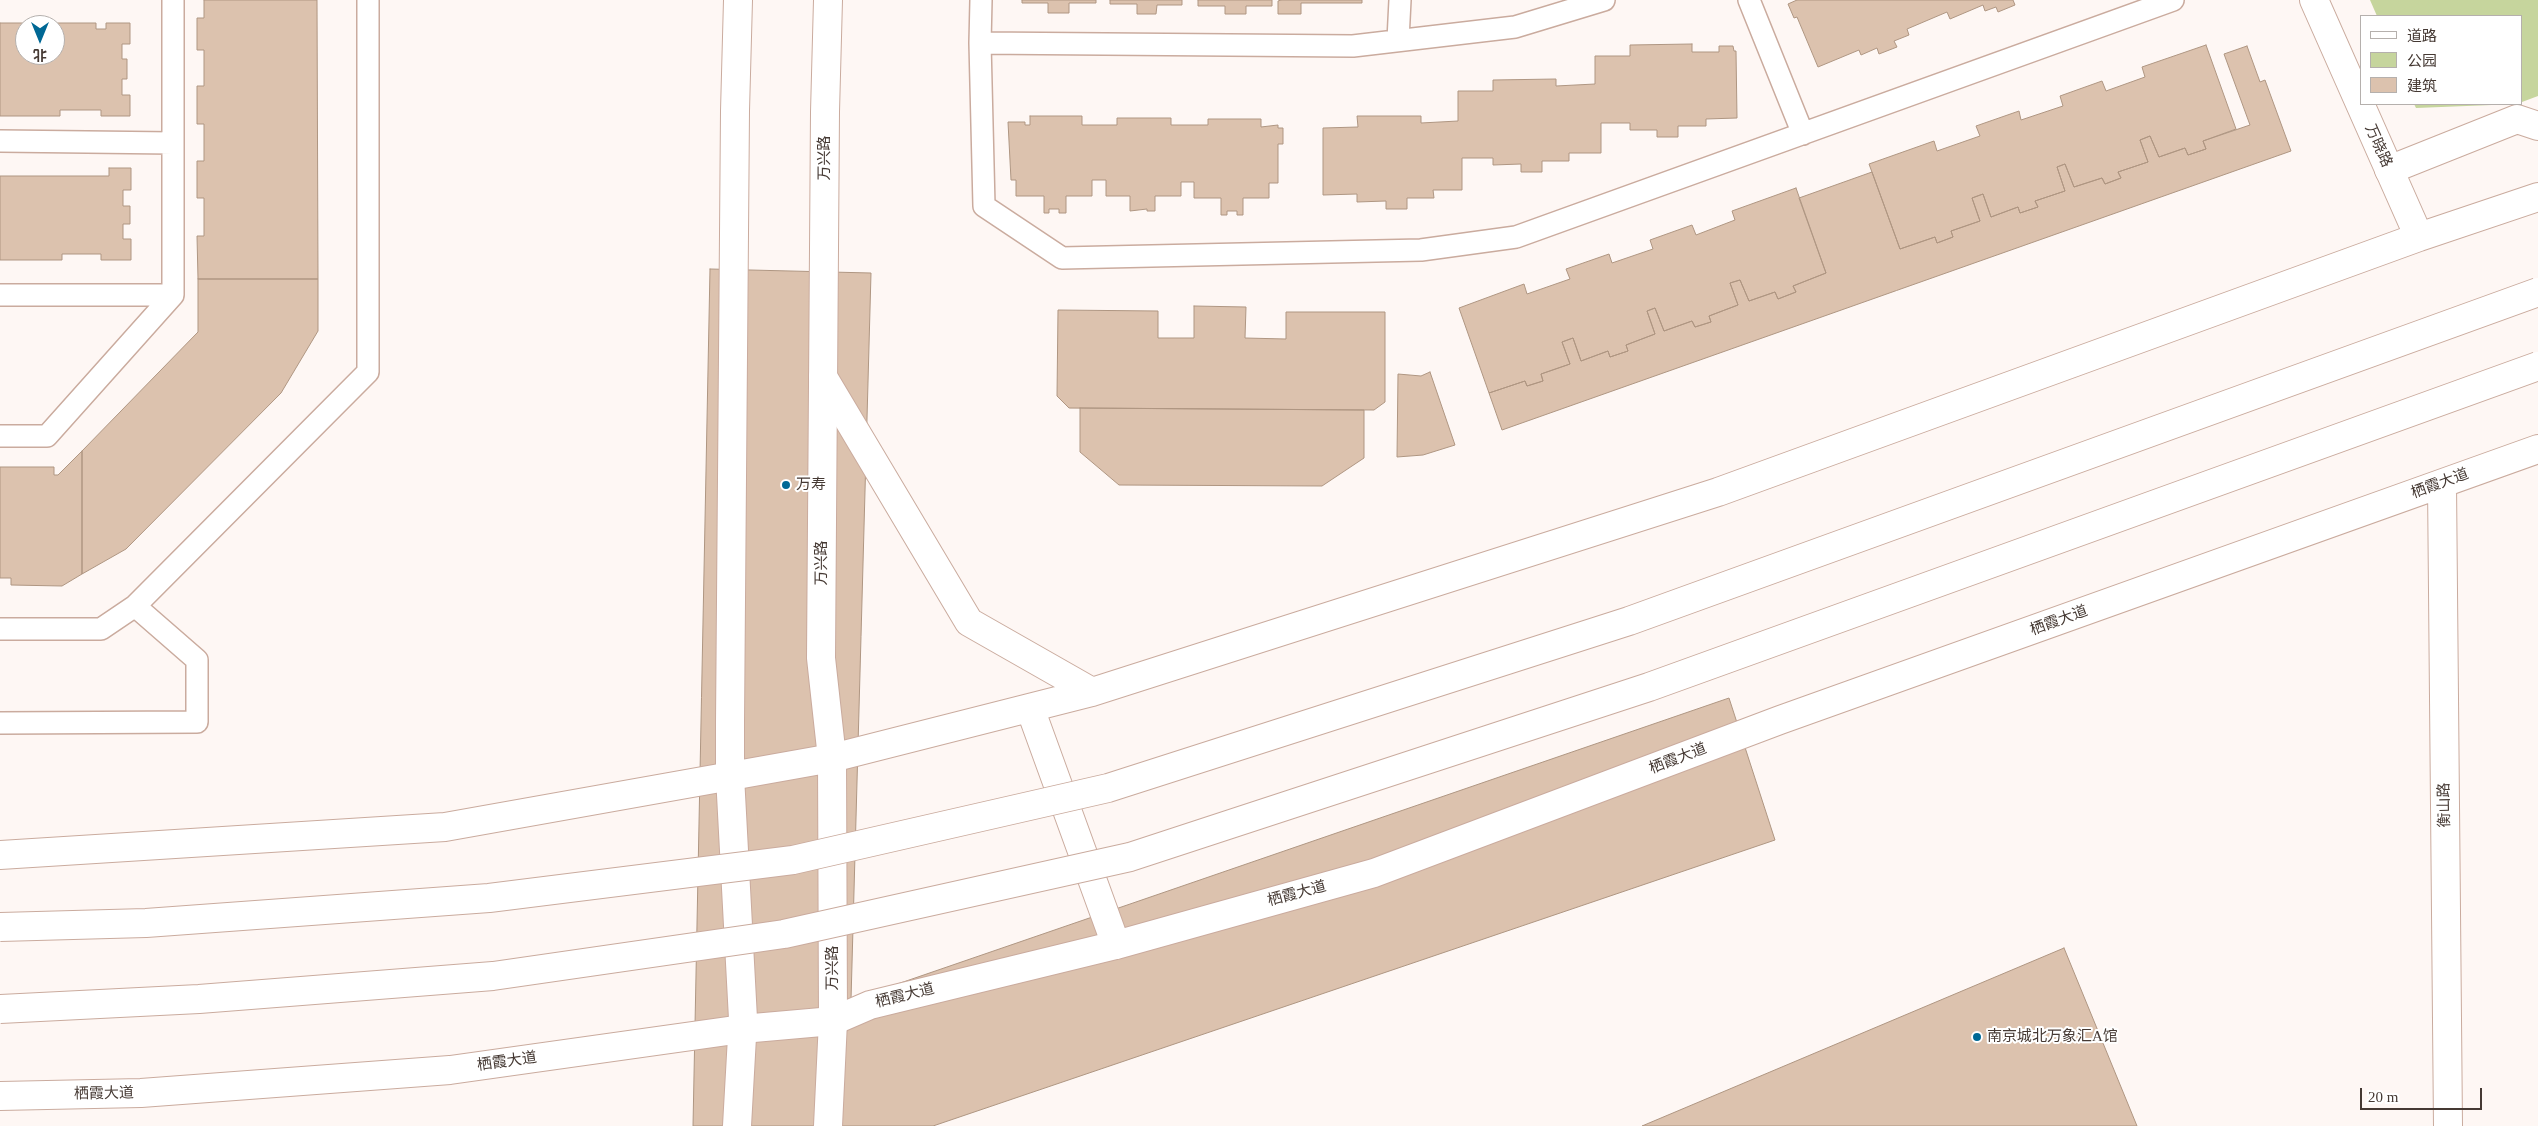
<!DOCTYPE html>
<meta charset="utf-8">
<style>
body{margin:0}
#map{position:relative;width:2538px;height:1126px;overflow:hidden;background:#fef7f4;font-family:"Times New Roman","Noto Sans SC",serif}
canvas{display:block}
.legend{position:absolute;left:2360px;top:15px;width:162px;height:90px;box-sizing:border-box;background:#fff;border:1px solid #b5b0ad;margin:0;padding:6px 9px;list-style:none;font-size:15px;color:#453933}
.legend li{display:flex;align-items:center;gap:10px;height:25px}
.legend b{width:25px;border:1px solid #b5b0ad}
.north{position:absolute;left:15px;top:15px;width:50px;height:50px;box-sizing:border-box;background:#fff;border:1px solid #b5b0ad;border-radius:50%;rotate:180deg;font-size:14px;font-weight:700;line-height:20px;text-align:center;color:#453933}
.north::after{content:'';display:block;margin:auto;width:18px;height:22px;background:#006895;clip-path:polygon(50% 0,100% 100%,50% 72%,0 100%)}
.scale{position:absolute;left:2360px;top:1088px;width:122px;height:22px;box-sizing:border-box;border:2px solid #453933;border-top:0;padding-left:6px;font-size:15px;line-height:18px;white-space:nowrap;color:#453933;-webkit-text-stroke:4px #fff;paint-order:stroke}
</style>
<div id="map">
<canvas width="2538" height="1126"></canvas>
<ul class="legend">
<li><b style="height:6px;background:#fff"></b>道路</li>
<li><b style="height:14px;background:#c6d59d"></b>公园</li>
<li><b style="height:14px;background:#dcc2ae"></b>建筑</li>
</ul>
<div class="north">北</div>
<div class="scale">20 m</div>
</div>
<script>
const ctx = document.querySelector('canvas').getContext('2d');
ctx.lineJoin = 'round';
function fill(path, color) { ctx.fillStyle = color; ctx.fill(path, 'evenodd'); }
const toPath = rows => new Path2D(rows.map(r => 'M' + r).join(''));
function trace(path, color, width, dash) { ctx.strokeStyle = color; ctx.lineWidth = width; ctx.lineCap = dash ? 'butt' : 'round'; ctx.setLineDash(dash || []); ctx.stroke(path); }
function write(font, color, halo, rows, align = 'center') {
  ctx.font = font + ' "Times New Roman","Noto Sans SC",serif'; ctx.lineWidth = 4; ctx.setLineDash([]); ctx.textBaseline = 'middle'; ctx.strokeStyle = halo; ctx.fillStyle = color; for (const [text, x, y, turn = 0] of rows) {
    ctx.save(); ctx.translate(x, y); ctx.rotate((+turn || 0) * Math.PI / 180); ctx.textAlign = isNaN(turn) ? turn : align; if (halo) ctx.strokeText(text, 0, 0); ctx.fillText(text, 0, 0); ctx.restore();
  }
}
fill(toPath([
 [2370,0,2538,0,2538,96,2522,102,2522,16,2377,16],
 [2414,104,2517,104,2416,108]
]), '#c6d59d');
const building = toPath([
 [204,0,317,0,318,279,198,279,197,236,204,236,204,198,197,198,197,161,204,161,204,124,197,124,197,86,204,86,204,50,197,50,197,18,204,18,204,0],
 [1022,0,1096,0,1096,3,1069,3,1069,13,1048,13,1048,3,1022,3,1022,0],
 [1110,0,1182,0,1182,5,1157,5,1156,14,1137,14,1137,4,1110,4,1110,0],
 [1198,0,1272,0,1272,6,1246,6,1246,14,1225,14,1225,6,1198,6,1198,0],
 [1281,0,1362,0,1362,3,1301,3,1301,14,1278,14,1278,1,1281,0],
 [1797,0,2013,0,2015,5,1998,12,1996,7,1985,11,1983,5,1950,19,1947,12,1907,29,1909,35,1894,41,1897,47,1879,54,1877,48,1861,55,1859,50,1818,67,1797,17,1794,18,1788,4,1797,0],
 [0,23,96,23,96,29,106,29,106,23,130,23,130,44,122,44,122,59,127,59,127,79,122,79,122,95,130,95,130,116,101,116,101,110,60,110,60,116,0,116,0,23],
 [25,25,55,25,55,55,25,55,25,25],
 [1692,44,1692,52,1719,52,1719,46,1733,46,1734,51,1736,51,1737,118,1706,119,1706,126,1678,126,1678,137,1657,137,1657,130,1630,130,1630,123,1601,123,1601,153,1569,153,1569,161,1542,161,1542,172,1521,172,1521,164,1493,165,1493,158,1462,158,1462,190,1433,190,1434,198,1407,198,1407,209,1386,209,1386,201,1357,202,1357,194,1323,195,1323,128,1358,127,1357,116,1421,116,1421,123,1458,121,1458,91,1493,91,1493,80,1556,79,1556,86,1595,84,1595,56,1630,56,1630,45,1692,44],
 [2206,45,2236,129,2203,141,2206,149,2188,155,2185,148,2159,157,2150,136,2140,140,2148,162,2118,172,2121,178,2105,184,2102,178,2074,187,2065,164,2057,167,2065,191,2035,201,2038,207,2020,213,2018,207,1991,217,1983,194,1972,198,1980,221,1951,231,1953,237,1937,243,1935,237,1900,249,1869,164,1934,141,1937,151,1980,136,1976,126,2019,111,2021,120,2063,106,2060,96,2102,81,2106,91,2145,77,2142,67,2206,45],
 [2247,46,2260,82,2265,80,2291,151,1502,430,1489,393,1525,381,1527,386,1543,381,1541,374,1570,364,1562,342,1573,338,1581,361,1608,351,1610,357,1628,351,1626,345,1655,334,1647,311,1655,308,1664,331,1692,321,1695,327,1711,322,1709,316,1738,305,1730,283,1740,280,1749,301,1775,292,1778,299,1796,292,1793,286,1826,273,1799,198,1872,172,1900,249,1935,237,1937,243,1953,237,1951,231,1980,221,1972,198,1983,194,1991,217,2018,207,2020,213,2038,207,2035,201,2065,191,2057,167,2065,164,2074,187,2102,178,2105,184,2121,178,2118,172,2148,162,2140,140,2150,136,2159,157,2185,148,2188,155,2206,149,2203,141,2250,125,2224,54,2247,46],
 [1030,116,1082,116,1082,125,1117,125,1117,118,1171,118,1171,125,1208,125,1208,119,1261,119,1261,127,1278,125,1278,128,1283,128,1283,144,1278,144,1278,183,1269,183,1269,198,1243,198,1243,215,1237,215,1237,211,1227,211,1227,215,1221,215,1221,198,1194,198,1194,182,1181,182,1181,196,1155,196,1155,211,1147,211,1147,209,1130,211,1130,196,1106,196,1106,180,1092,180,1092,196,1066,196,1066,213,1059,213,1059,209,1049,209,1049,213,1044,213,1044,196,1016,196,1016,180,1011,180,1008,122,1025,122,1025,125,1030,125,1030,116],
 [109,168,131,168,131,190,123,190,123,206,130,206,130,224,123,224,123,239,131,239,131,260,101,260,101,254,62,254,62,260,0,260,0,176,109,176,109,168],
 [1796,188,1826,273,1793,286,1796,292,1778,299,1775,292,1749,301,1740,280,1730,283,1738,305,1709,316,1711,322,1695,327,1692,321,1664,331,1655,308,1647,311,1655,334,1626,345,1628,351,1610,357,1608,351,1581,361,1573,338,1562,342,1570,364,1541,374,1543,381,1527,386,1525,381,1489,393,1459,308,1524,284,1527,294,1570,279,1566,269,1609,254,1612,263,1653,249,1650,240,1692,225,1696,235,1735,220,1732,211,1796,188],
 [710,269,871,273,851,1000,1729,698,1775,840,933,1126,693,1126,710,269],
 [198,279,318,279,318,331,281,393,126,549,82,574,82,451,198,332,198,279],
 [1194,306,1246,307,1245,338,1286,339,1286,312,1385,312,1385,402,1374,410,1069,408,1057,396,1058,310,1158,311,1158,338,1194,338,1194,306],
 [1430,372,1455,445,1423,455,1397,457,1398,374,1421,376,1430,372],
 [1080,408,1364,410,1364,458,1322,486,1119,485,1080,452,1080,408],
 [82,451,82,574,62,586,11,585,11,578,0,578,0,467,54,467,54,475,58,475,82,451],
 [2064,948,2137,1126,1642,1126,2064,948]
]);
fill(building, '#dcc2ae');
trace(building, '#af9682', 1);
const lane = toPath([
 [981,0,980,43,1353,46,1515,27,1604,0],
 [1749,0,1803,134],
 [1398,40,1400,0],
 [980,43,984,206,1062,258,1421,250,1516,237,2173,0],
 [0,141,173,143],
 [0,295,173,295,173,0],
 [0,436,47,436,173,295],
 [0,629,101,629,135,606,368,372,368,0],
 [0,723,197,722,197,660,135,606]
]);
const street = toPath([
 [2389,170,2517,119,2538,126]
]);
const secondary = toPath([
 [2314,0,2419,237],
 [823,377,969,622,1092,692],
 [2442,484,2448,1126],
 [1030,708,1116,945],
 [0,855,445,827,832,758,1092,692,1718,492,2419,237,2538,197],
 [0,1096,141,1093,450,1070,742,1029,833,1021,870,1005,1116,945,1374,873,1780,720,2538,449]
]);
const primary = toPath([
 [737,1126,743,1019,730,776,730,722,735,111,738,0],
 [828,1126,833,1021,832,758,821,658,825,112,828,0]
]);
trace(lane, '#caab9e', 24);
trace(street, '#caab9e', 30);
trace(secondary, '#caab9e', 30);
trace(primary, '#caab9e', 30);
trace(lane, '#fff', 21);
trace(street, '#fff', 28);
trace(secondary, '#fff', 28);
trace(primary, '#fff', 28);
const highwayBridge = toPath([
 [0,927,146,923,489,898,793,860,1108,788,1629,621,2538,292],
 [0,1009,199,999,493,976,784,934,1130,857,1649,687,2538,366]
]);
trace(highwayBridge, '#caab9e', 30, []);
trace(highwayBridge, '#fff', 28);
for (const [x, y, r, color] of [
 [786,485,5,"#006895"],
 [1977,1037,5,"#006895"]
]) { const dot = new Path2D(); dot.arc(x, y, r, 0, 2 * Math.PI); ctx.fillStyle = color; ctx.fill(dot); trace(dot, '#fff', 2); }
write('15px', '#453933', '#fff', [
 ["万晓路",2378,146,66],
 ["万兴路",825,158,-90],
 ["栖霞大道",2440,484,-20],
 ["万兴路",822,563,-90],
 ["栖霞大道",2059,621,-20],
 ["栖霞大道",1678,759,-21],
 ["衡山路",2445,805,-91],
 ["栖霞大道",1297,894,-15],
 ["万兴路",833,968,-90],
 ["栖霞大道",905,996,-14],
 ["栖霞大道",507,1062,-8],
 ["栖霞大道",104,1094,-1]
]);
write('15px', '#453933', '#fff', [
 ["万寿",796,485],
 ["南京城北万象汇A馆",1987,1037]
], 'left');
</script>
